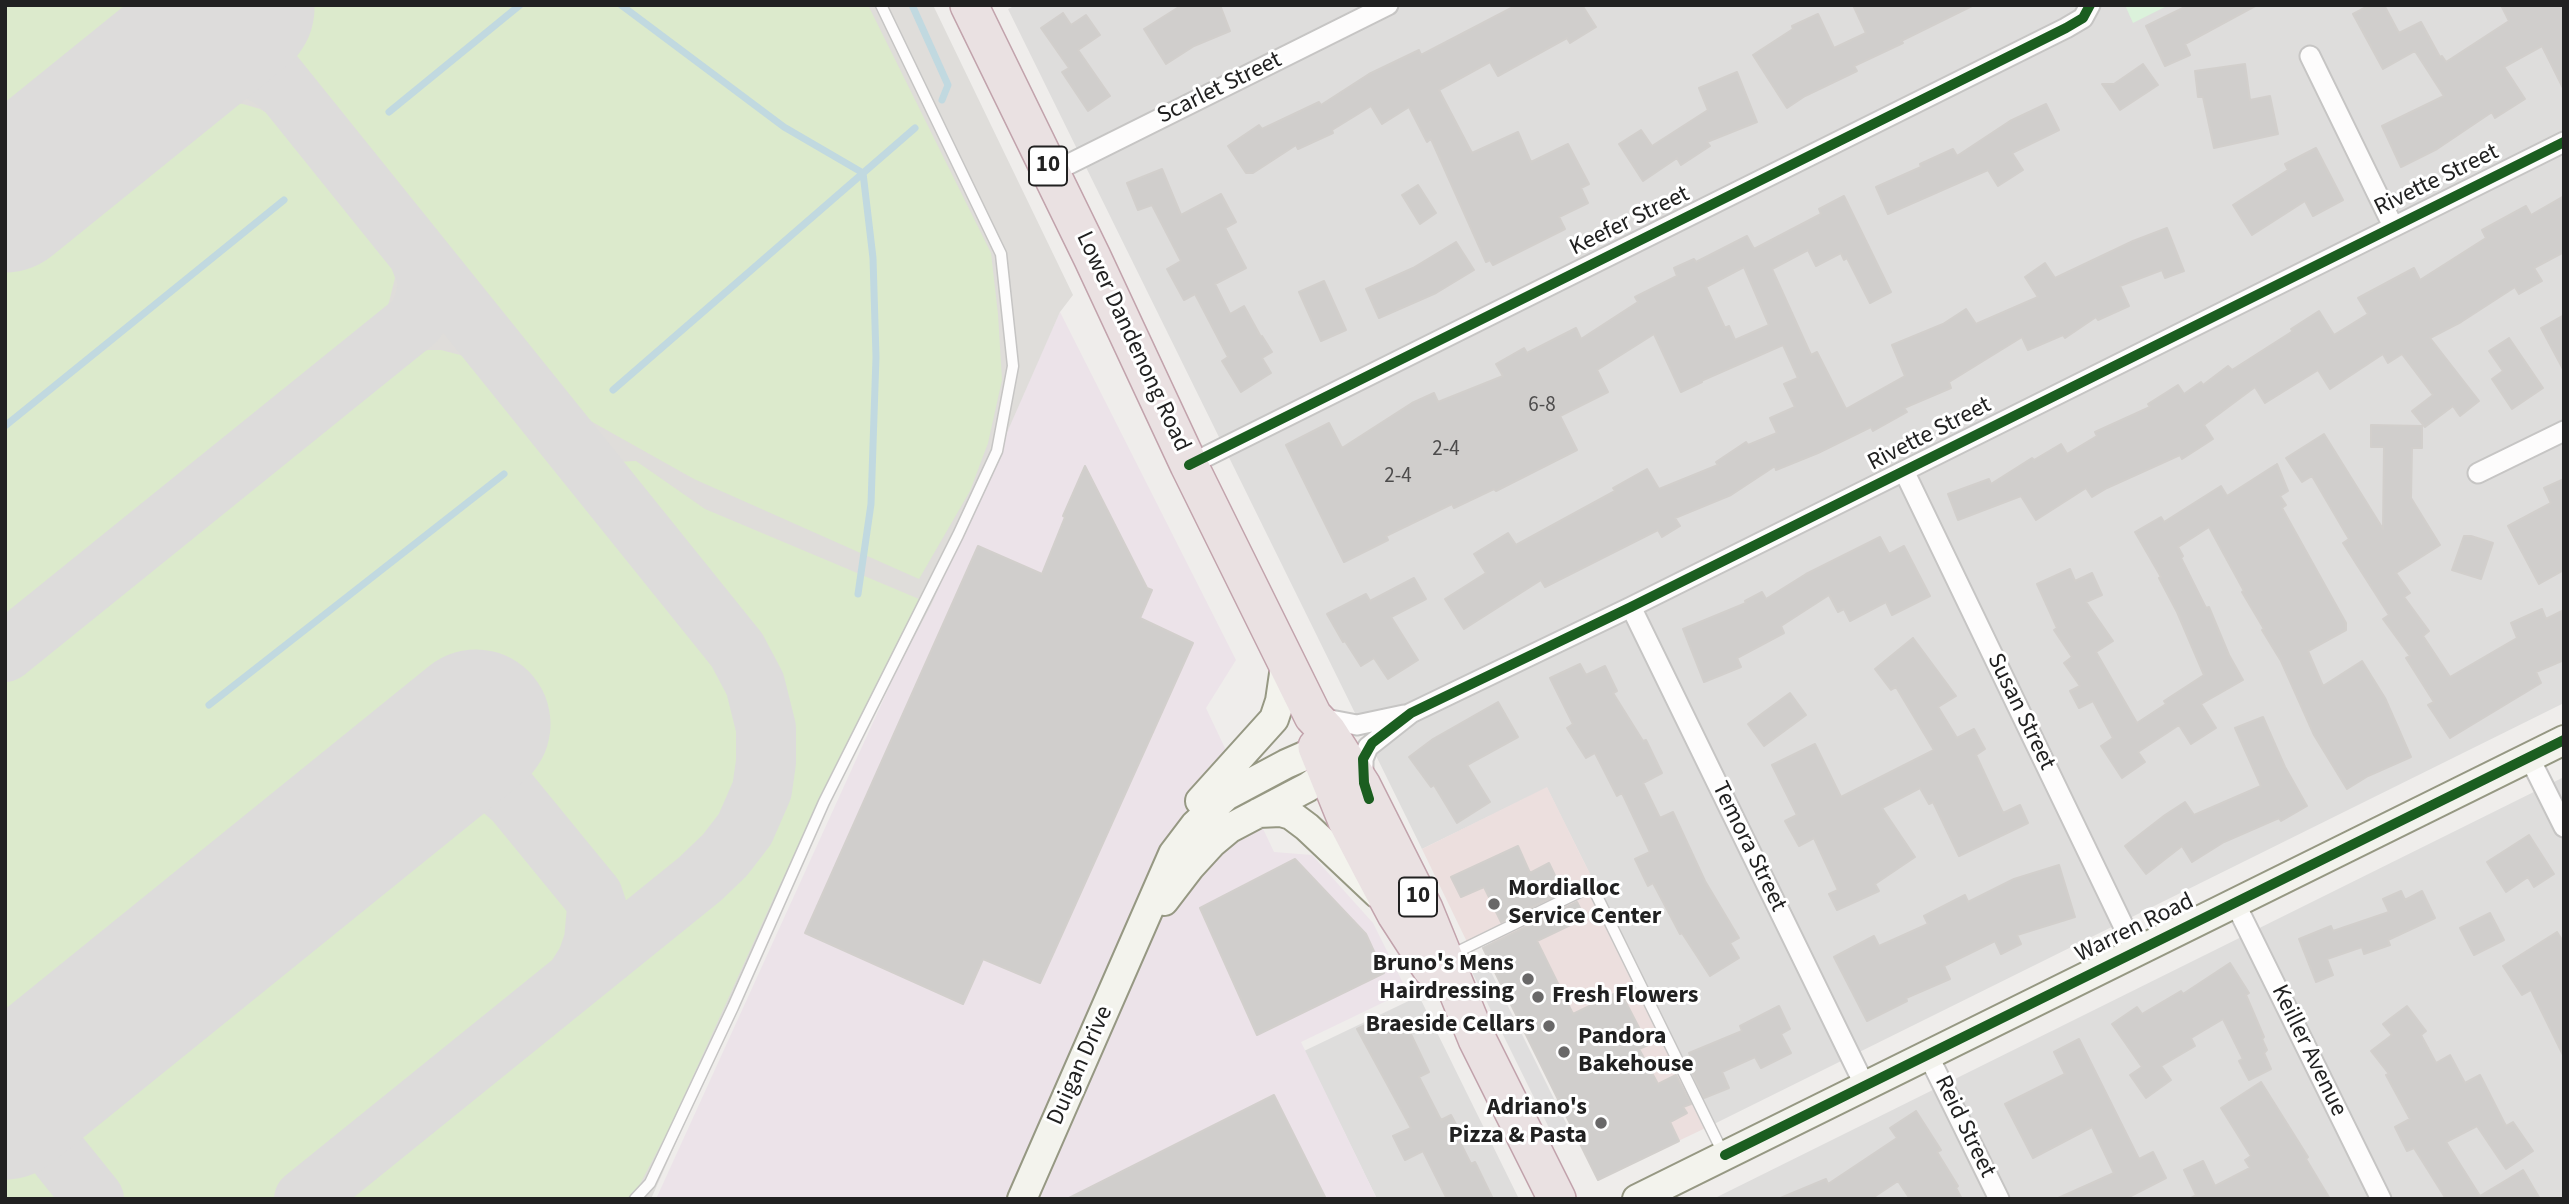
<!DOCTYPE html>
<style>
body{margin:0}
#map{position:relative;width:2569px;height:1204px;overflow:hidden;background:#efedeb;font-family:"Source Sans 3",sans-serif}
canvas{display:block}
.frame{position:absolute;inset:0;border:7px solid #212121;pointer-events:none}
</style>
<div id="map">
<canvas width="2569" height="1204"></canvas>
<div class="frame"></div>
</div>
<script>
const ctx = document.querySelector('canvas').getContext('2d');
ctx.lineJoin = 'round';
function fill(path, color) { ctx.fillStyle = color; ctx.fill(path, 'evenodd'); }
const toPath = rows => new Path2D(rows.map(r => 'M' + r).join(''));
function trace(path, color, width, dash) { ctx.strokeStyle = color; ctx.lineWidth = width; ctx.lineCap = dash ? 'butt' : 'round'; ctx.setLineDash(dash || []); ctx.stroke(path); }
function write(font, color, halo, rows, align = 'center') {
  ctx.font = font + ' "Source Sans 3",sans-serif'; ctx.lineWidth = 6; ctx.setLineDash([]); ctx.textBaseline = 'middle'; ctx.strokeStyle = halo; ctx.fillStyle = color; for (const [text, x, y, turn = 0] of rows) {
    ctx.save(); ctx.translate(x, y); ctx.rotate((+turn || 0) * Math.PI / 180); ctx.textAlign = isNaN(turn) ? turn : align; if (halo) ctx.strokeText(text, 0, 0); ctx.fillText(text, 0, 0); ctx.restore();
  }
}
fill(toPath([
 [1016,5,2564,5,2564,703,1714,1124,1547,788,1422,849,1008,9],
 [2564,777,2564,1199,1713,1199,1965,1074],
 [1419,996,1519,1199,1377,1199,1304,1051]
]), '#dedddc');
fill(toPath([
 [1547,787,1714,1124,1607,1175,1487,933,1467,942,1422,849]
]), '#ecdfde');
fill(toPath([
 [1060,312,1236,660,1206,708,1274,852,1312,855,1373,923,1407,991,1301,1042,1377,1199,656,1199]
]), '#ece3e9');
fill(toPath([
 [5,5,933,5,1073,295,1060,312,932,603,829,799,651,1199,5,1199]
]), '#dfddda');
fill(toPath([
 [5,5,164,5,5,133],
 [241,5,868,5,991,253,998,314,1002,380,988,443,970,491,919,579,694,479,562,405],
 [223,102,243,104,260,109,275,118,329,170,389,247,395,278,389,302,384,315,366,338,5,629,5,262,189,113,212,103],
 [429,350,441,350,464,356,475,361,493,375,716,654,728,673,740,705,746,748,741,786,724,825,689,864,630,912,458,700,9,1062,6,1062,5,674,389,364,416,352],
 [636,461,705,509,919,599,775,895,670,1127,638,1188,628,1199,332,1199,712,892,749,852,770,813,778,793,785,746,779,697,770,673,745,631,617,462],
 [462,803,473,803,492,810,529,840,564,882,571,903,572,936,566,957,555,976,280,1199,115,1199,50,1114,51,1108,406,823,438,808],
 [19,1136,32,1146,74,1199,5,1199,5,1146]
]), '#dceacc');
fill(toPath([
 [2125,5,2169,5,2133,23]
]), '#dbf2db');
fill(toPath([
 [1469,966,1489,968,1576,1143,1555,1140]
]), '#dfdede');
trace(toPath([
 [621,5,784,127,863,173,873,258,876,357,871,504,858,594],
 [912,5,948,85,942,100],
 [389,112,520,5],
 [613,390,915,128],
 [5,426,284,200],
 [209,705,504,474]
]), '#c1d9e0', 7);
trace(toPath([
 [228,18,737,650,755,684,766,728,766,762,762,790,745,829,725,855,700,879,304,1199],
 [5,199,139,93,191,65,212,61,247,66,268,76,285,89],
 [5,652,415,321,422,310,428,288,426,274,418,254],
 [462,736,593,896,597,908,594,941,587,961,575,980],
 [319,851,405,786,433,773,455,771,481,776,496,784,512,798],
 [5,1117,22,1119,36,1127,94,1199]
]), '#dddcdb', 60);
trace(toPath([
 [5,198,240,8],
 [5,1105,476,724]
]), '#dddcdb', 149);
const building = toPath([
 [1182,5,1220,5,1230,31,1194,46,1166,64,1144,29,1182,5],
 [1517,5,1582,5,1596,27,1570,43,1567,38,1498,76,1490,62,1439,90,1472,153,1518,132,1531,162,1568,144,1589,184,1581,188,1588,203,1559,217,1565,229,1493,265,1490,260,1486,262,1431,139,1427,142,1409,107,1382,124,1371,106,1332,130,1333,133,1298,149,1296,145,1253,173,1246,173,1228,146,1259,125,1262,129,1319,102,1321,105,1369,74,1419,50,1421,55,1517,5],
 [1853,5,1974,5,1901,41,1903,43,1854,66,1857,71,1805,96,1787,108,1753,55,1793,29,1792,26,1818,14,1834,48,1866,33,1853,5],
 [2189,5,2257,5,2185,44,2190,55,2165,66,2146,26,2189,5],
 [2370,5,2384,5,2399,33,2421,22,2440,57,2442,56,2446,62,2509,21,2501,5,2564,5,2564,90,2542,46,2504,67,2525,99,2495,118,2492,112,2437,149,2401,167,2382,126,2444,96,2415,51,2383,69,2353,14,2370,5],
 [1063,13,1071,25,1086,15,1100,35,1078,50,1110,96,1088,111,1062,72,1069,68,1041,28,1063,13],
 [2143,64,2158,85,2120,110,2102,84,2114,84,2143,64],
 [2245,64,2250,100,2270,96,2278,134,2214,148,2203,97,2198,97,2195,71,2245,64],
 [1737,72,1757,122,1707,142,1710,146,1681,165,1677,158,1643,181,1619,144,1641,130,1652,146,1708,110,1699,88,1737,72],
 [2046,104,2059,130,2012,153,2023,170,1998,186,1988,170,1888,214,1876,187,1921,167,1920,164,1953,149,1957,156,2010,121,2046,104],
 [2316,148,2343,200,2313,216,2305,201,2252,235,2233,205,2288,170,2285,164,2316,148],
 [1162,169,1181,215,1221,194,1236,222,1225,228,1246,268,1215,284,1230,314,1244,306,1261,337,1262,336,1272,352,1262,358,1271,373,1241,392,1222,361,1228,357,1195,294,1184,300,1167,269,1181,261,1152,205,1138,210,1127,183,1162,169],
 [1418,185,1436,213,1420,224,1402,195,1418,185],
 [1844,196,1891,292,1870,303,1847,258,1844,260,1841,253,1816,266,1808,250,1772,269,1811,355,1817,352,1846,409,1905,376,1892,345,1943,324,1966,309,1976,324,2038,297,2025,277,2045,263,2055,278,2133,241,2167,228,2184,271,2165,278,2162,270,2120,286,2129,306,2098,320,2096,317,2065,338,2063,335,2028,350,2022,337,1949,382,1951,388,1904,408,1907,412,1873,431,1871,427,1818,453,1776,470,1775,466,1731,495,1675,518,1680,526,1662,537,1658,530,1545,587,1541,580,1464,629,1445,599,1486,573,1474,554,1508,533,1516,545,1615,491,1613,488,1647,469,1659,489,1718,465,1716,462,1746,442,1748,445,1777,433,1770,418,1795,407,1784,384,1798,378,1783,345,1701,381,1702,382,1681,392,1654,334,1597,370,1608,392,1560,416,1577,450,1496,491,1494,489,1454,508,1452,504,1386,536,1388,540,1344,562,1286,445,1329,423,1342,448,1412,403,1434,393,1438,402,1503,376,1496,364,1524,348,1527,353,1576,328,1581,339,1638,302,1635,297,1677,276,1674,268,1694,259,1696,262,1747,236,1754,249,1821,214,1819,209,1844,196],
 [1744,267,1769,325,1735,340,1729,326,1725,328,1706,287,1744,267],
 [2564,196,2564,252,2534,268,2542,281,2519,294,2515,287,2461,322,2430,338,2479,401,2460,416,2453,406,2425,427,2412,411,2433,395,2402,354,2388,363,2383,354,2330,389,2318,370,2265,403,2255,387,2204,425,2213,439,2182,459,2180,455,2107,488,2092,497,2086,488,2036,520,2021,496,1958,520,1948,494,1989,479,1991,484,2032,458,2034,460,2061,444,2067,454,2097,436,2095,432,2150,407,2148,404,2178,385,2184,394,2201,382,2203,385,2228,366,2232,370,2293,331,2291,329,2319,311,2334,335,2368,314,2358,298,2414,268,2420,280,2486,238,2482,230,2526,206,2531,215,2564,196],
 [1456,242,1474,270,1436,293,1379,318,1366,289,1413,268,1456,242],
 [1324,281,1346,330,1321,341,1299,292,1324,281],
 [2564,315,2564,371,2541,328,2564,315],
 [2509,338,2543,388,2512,409,2492,379,2503,371,2489,351,2509,338],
 [2371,425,2422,426,2422,448,2412,448,2411,498,2440,545,2396,573,2410,593,2404,597,2429,631,2423,636,2450,677,2517,638,2511,623,2542,609,2546,619,2564,610,2564,660,2536,672,2541,683,2450,738,2428,705,2434,702,2406,658,2410,656,2383,619,2389,615,2343,543,2349,539,2312,476,2302,482,2286,458,2324,434,2383,529,2384,447,2371,447,2371,425],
 [2277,464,2288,491,2280,496,2286,505,2282,508,2346,623,2346,630,2308,651,2323,686,2362,661,2385,698,2411,757,2368,776,2347,789,2314,735,2281,661,2262,630,2264,629,2242,592,2244,591,2209,527,2178,547,2183,556,2181,558,2206,608,2209,607,2229,655,2243,680,2201,704,2216,728,2191,744,2179,725,2138,752,2145,762,2122,778,2101,746,2113,738,2093,701,2079,708,2070,691,2080,686,2064,663,2072,657,2054,630,2057,628,2037,584,2070,569,2075,581,2092,573,2102,595,2086,602,2113,641,2096,652,2137,723,2166,704,2164,701,2204,675,2177,612,2159,578,2161,577,2135,532,2161,517,2164,522,2221,486,2227,496,2277,464],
 [1085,466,1147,588,1152,590,1140,618,1193,643,1040,983,983,959,963,1004,805,933,978,546,1042,574,1065,517,1063,516,1085,466],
 [2564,479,2564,570,2539,584,2508,526,2551,503,2544,488,2564,479],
 [2464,536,2471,536,2493,543,2481,579,2452,570,2464,536],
 [1880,537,1889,554,1904,546,1930,596,1892,615,1886,602,1850,621,1844,609,1838,612,1829,595,1781,626,1784,633,1737,658,1741,667,1704,682,1683,629,1746,603,1745,601,1762,592,1766,599,1806,574,1880,537],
 [1414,578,1426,599,1391,617,1418,660,1388,679,1374,658,1361,666,1345,641,1343,642,1327,614,1366,594,1370,601,1414,578],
 [1913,638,1956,696,1938,707,1957,738,1974,729,1985,749,1976,755,2003,813,2020,805,2028,823,1959,856,1933,802,1929,804,1920,788,1882,808,1915,857,1875,884,1879,891,1837,910,1829,894,1838,890,1814,838,1799,846,1785,821,1797,815,1772,765,1815,744,1841,797,1934,750,1896,687,1891,690,1875,669,1913,638],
 [1580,664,1586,675,1605,666,1617,691,1613,693,1643,741,1646,740,1662,773,1643,783,1660,818,1673,812,1705,881,1739,938,1730,943,1739,958,1710,976,1682,933,1680,934,1653,883,1648,886,1635,859,1650,852,1622,793,1617,796,1595,753,1586,758,1567,728,1573,724,1550,678,1580,664],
 [1790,693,1806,715,1764,746,1748,724,1790,693],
 [1498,702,1518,737,1467,765,1490,802,1457,823,1434,785,1431,787,1409,757,1433,739,1498,702],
 [2263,717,2285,767,2307,806,2281,821,2279,818,2224,842,2192,862,2182,846,2146,874,2125,846,2165,815,2185,802,2194,815,2261,786,2235,728,2263,717],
 [2529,835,2554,874,2534,887,2528,877,2506,892,2487,862,2529,835],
 [1518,846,1530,873,1549,863,1563,892,1501,922,1484,887,1461,897,1451,877,1518,846],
 [1295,859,1366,934,1384,973,1257,1035,1200,908,1295,859],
 [2059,865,2075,917,2017,935,2021,944,2001,954,1995,941,1944,966,1950,979,1906,998,1907,1001,1867,1021,1834,957,1874,936,1879,946,1928,924,1924,916,1965,895,1968,902,2014,879,2059,865],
 [2401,891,2405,900,2422,891,2435,918,2388,940,2390,945,2364,954,2362,947,2327,959,2333,975,2316,982,2299,939,2331,926,2333,931,2389,912,2383,899,2401,891],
 [1577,902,1585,918,1537,941,1573,1014,1620,991,1648,1045,1639,1049,1658,1084,1676,1075,1691,1104,1683,1107,1687,1113,1670,1122,1679,1141,1598,1180,1483,948,1577,902],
 [2490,913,2504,940,2474,955,2460,928,2490,913],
 [2557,932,2564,943,2564,1057,2531,990,2522,995,2503,966,2557,932],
 [2230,963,2249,993,2246,995,2264,1037,2262,1039,2267,1050,2264,1053,2271,1069,2249,1080,2239,1061,2243,1059,2223,1019,2191,1038,2195,1046,2161,1066,2171,1080,2146,1098,2130,1075,2142,1067,2112,1024,2137,1007,2142,1014,2181,991,2183,994,2230,963],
 [1779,1006,1790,1029,1781,1034,1791,1053,1761,1068,1755,1057,1722,1072,1729,1088,1704,1098,1690,1068,1695,1066,1689,1053,1742,1031,1740,1026,1779,1006],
 [2407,1006,2426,1031,2421,1035,2436,1063,2450,1055,2465,1083,2480,1075,2506,1126,2513,1122,2533,1151,2506,1169,2477,1126,2446,1142,2480,1196,2523,1170,2540,1199,2446,1199,2414,1148,2407,1151,2395,1127,2410,1119,2386,1075,2389,1074,2371,1051,2392,1035,2383,1024,2407,1006],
 [1384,1016,1387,1022,1397,1017,1402,1028,1407,1026,1429,1072,1419,1077,1441,1120,1451,1115,1460,1132,1456,1134,1471,1164,1475,1162,1493,1199,1447,1199,1423,1151,1405,1160,1393,1136,1411,1128,1357,1029,1384,1016],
 [2079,1039,2139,1159,2153,1152,2166,1178,2125,1199,2056,1199,2114,1173,2092,1127,2033,1158,2005,1104,2065,1074,2054,1052,2079,1039],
 [2261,1082,2308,1157,2306,1159,2330,1199,2189,1199,2196,1195,2184,1170,2203,1161,2215,1186,2250,1168,2245,1160,2251,1156,2221,1108,2261,1082],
 [1274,1095,1326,1199,1067,1199,1274,1095],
 [1916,1111,1941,1150,1937,1152,1958,1186,1956,1188,1962,1199,1910,1199,1898,1181,1871,1199,1778,1199,1826,1179,1828,1184,1897,1138,1890,1128,1916,1111]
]);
fill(building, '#d0cecc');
trace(building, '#d2cfcc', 2);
const lane = toPath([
 [1451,955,1592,886,1724,1155],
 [635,1199,650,1183,733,1007,824,802,958,535,997,451,1013,366,1001,254,881,5]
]);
const street = toPath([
 [2310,56,2393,226],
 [1051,173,1388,5],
 [1189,465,2066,28,2083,18,2090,5],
 [1904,471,2136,952],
 [2478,473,2564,431],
 [1631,607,1865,1086],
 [1320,718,1357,725,1404,715],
 [2529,757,2564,827],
 [1363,779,1363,759,1368,747,1411,713,1631,607,2564,142],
 [2235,903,2381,1199],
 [1928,1055,1999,1199]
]);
const secondary = toPath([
 [1200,801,1274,719,1280,701,1286,660],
 [1258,813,1281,812,1291,815,1307,827,1377,893],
 [1164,901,1190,867,1212,843,1230,828,1308,787,1342,763],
 [1022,1199,1173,854,1195,825,1226,796,1286,764,1334,743],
 [1637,1199,2564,740]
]);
const highway = toPath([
 [969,5,1092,257,1189,465,1313,716,1327,731,1362,786,1424,909,1477,1039,1557,1199],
 [1317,747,1347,821,1372,869,1396,914,1431,968]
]);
trace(lane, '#c6c5c4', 13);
trace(street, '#c6c5c4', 23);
trace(secondary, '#969883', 32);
trace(highway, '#c2a3ac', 40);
trace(lane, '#fdfcfc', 10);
trace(street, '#fdfcfc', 19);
trace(secondary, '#f3f3ed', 28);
trace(highway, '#eae1e2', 37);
trace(toPath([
 [1189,465,2066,28,2083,18,2090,5],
 [1369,799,1364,783,1363,759,1372,743,1411,713,1631,607,2564,142],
 [1725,1155,2564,740]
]), '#1b5e20', 10);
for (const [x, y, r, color] of [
 [1494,904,7,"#696868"],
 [1528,979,7,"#696868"],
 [1538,997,7,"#696868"],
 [1549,1026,7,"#696868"],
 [1564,1052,7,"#696868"],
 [1601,1123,7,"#696868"]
]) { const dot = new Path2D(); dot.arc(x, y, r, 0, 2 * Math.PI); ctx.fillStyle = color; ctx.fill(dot); trace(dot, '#fff', 2.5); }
write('21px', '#4d4c4c', null, [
 ["6-8",1542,406],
 ["2-4",1446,450],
 ["2-4",1398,477]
]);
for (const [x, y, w] of [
 [1048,166,38],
 [1418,897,38]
]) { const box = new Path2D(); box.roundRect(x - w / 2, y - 19.5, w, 39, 5); ctx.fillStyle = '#fff'; ctx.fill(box); trace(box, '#212121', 2); }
write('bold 23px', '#212121', null, [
 ["10",1048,166],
 ["10",1418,897]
]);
write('24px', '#212121', '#fff', [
 ["Scarlet Street",1220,89,-26],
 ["Rivette Street",2437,181,-26],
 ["Keefer Street",1630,222,-26],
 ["Lower Dandenong Road",1132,342,65],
 ["Rivette Street",1930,435,-27],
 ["Susan Street",2020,712,64],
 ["Temora Street",1748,847,64],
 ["Warren Road",2135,929,-26],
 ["Keiller Avenue",2308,1051,64],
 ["Duigan Drive",1081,1066,-66],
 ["Reid Street",1964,1127,64]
]);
write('bold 24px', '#212121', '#fff', [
 ["Mordialloc",1508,890],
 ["Service Center",1508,918],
 ["Bruno's Mens",1514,965,"right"],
 ["Hairdressing",1514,993,"right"],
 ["Fresh Flowers",1552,997],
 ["Braeside Cellars",1535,1026,"right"],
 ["Pandora",1578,1038],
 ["Bakehouse",1578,1066],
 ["Adriano's",1587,1109,"right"],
 ["Pizza & Pasta",1587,1137,"right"]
], 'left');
</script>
